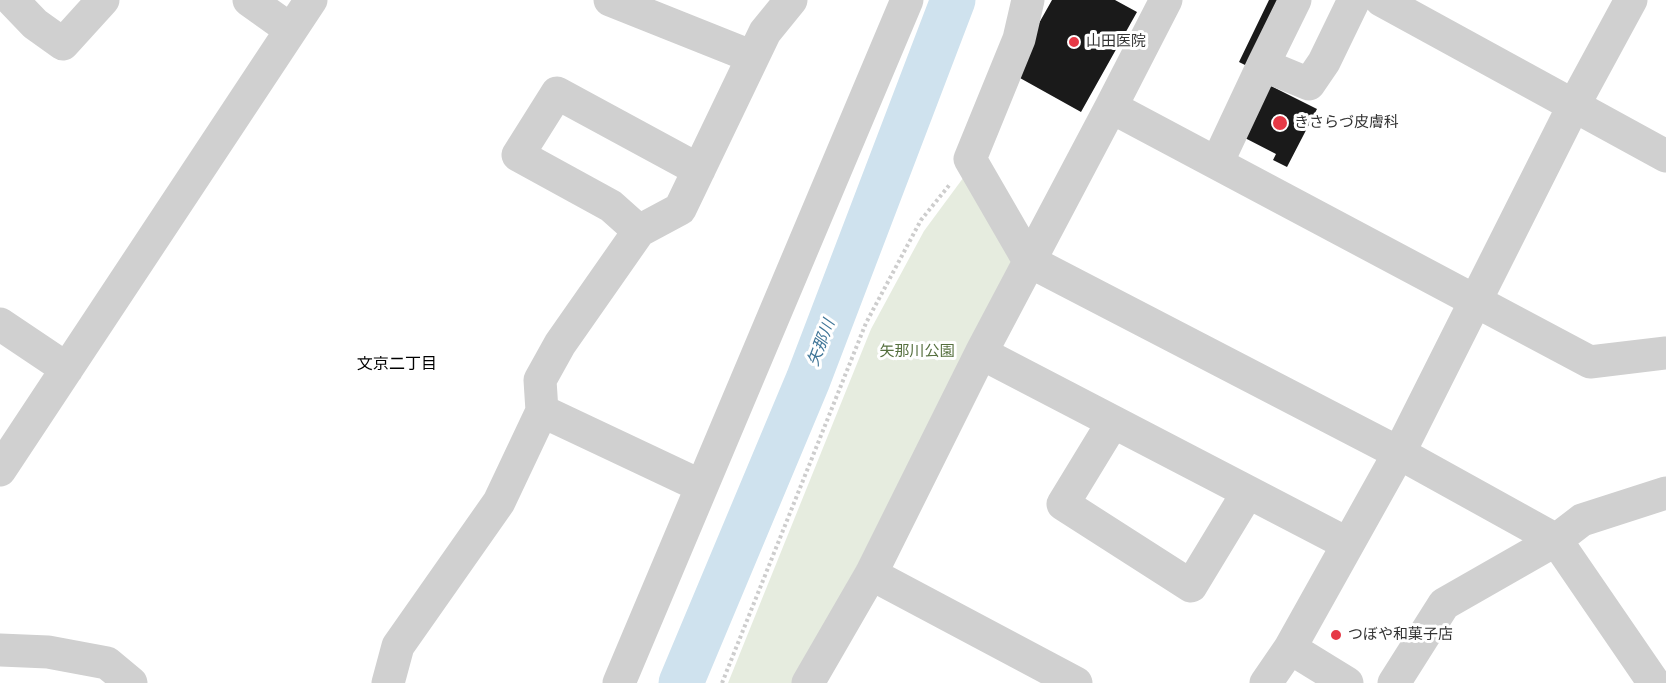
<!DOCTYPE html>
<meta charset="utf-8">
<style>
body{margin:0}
canvas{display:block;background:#fff}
</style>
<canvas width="1666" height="683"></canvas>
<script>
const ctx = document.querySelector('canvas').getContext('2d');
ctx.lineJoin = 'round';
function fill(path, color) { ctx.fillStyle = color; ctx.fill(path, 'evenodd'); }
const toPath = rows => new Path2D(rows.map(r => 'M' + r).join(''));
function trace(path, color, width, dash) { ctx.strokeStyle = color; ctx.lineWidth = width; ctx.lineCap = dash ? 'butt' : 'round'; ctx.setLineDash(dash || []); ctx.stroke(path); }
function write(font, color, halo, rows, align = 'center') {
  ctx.font = font + ' "Varela Round","Noto Sans JP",sans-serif'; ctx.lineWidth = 6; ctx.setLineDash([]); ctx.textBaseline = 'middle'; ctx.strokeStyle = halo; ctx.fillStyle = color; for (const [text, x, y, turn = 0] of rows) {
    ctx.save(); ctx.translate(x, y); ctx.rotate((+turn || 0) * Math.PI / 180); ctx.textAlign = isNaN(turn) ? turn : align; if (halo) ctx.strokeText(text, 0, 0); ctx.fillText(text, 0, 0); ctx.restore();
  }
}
fill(toPath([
 [969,170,1020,263,799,683,728,683,871,329,924,231]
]), '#e6ecdf');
trace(toPath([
 [681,683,808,380,953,0]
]), '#cfe2ee', 45);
fill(toPath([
 [1052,0,1115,0,1137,12,1081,112,1011,73],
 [1269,0,1285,0,1253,69,1239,62],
 [1269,85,1317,109,1287,167,1273,160,1276,154,1243,137]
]), '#1a1a1a');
trace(toPath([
 [722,683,866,323,921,220,951,183]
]), '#cdcdcd', 4, [3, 3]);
trace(toPath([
 [12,0,35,24,63,44,103,0],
 [249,0,291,30],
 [610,0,753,57],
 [1028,0,1019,39,970,159,1029,261,1399,453,1556,540,1654,683],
 [1295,0,1263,65,1309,84,1324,62,1354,0],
 [1381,0,1666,156],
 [1111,107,1590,362,1666,353],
 [1217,163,1263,65],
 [639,231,611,206,518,155,557,93,699,170],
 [0,324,67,369],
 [981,353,1348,544],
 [542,411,701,486],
 [1113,422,1063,504,1191,586,1248,492],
 [0,470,311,0],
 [871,574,1076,683],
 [1290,648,1347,683],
 [0,650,48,652,107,663,131,683],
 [388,683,398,646,499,502,542,411,540,380,560,344,639,231,680,209,765,32,791,0],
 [619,683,907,0],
 [808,683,871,574,981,353,1111,107,1166,0],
 [1266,683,1290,648,1399,453,1574,105,1631,0],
 [1394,683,1444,604,1556,540,1582,520,1666,493]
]), '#d0d0d0', 33);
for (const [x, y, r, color] of [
 [1074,42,6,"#e63946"],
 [1280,123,8,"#e63946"],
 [1336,635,6,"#e63946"]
]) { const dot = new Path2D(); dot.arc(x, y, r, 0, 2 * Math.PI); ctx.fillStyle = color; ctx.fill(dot); trace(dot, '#fff', 2); }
write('15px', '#333', '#fff', [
 ["山田医院",1086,42],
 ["きさらづ皮膚科",1294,123],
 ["つぼや和菓子店",1348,635]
], 'left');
write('15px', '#56703f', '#fff', [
 ["矢那川公園",917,352]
]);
write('italic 16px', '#3f7597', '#fff', [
 ["矢那川",822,343,-69]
]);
write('16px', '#000', '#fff', [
 ["文京二丁目",397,365]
]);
</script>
